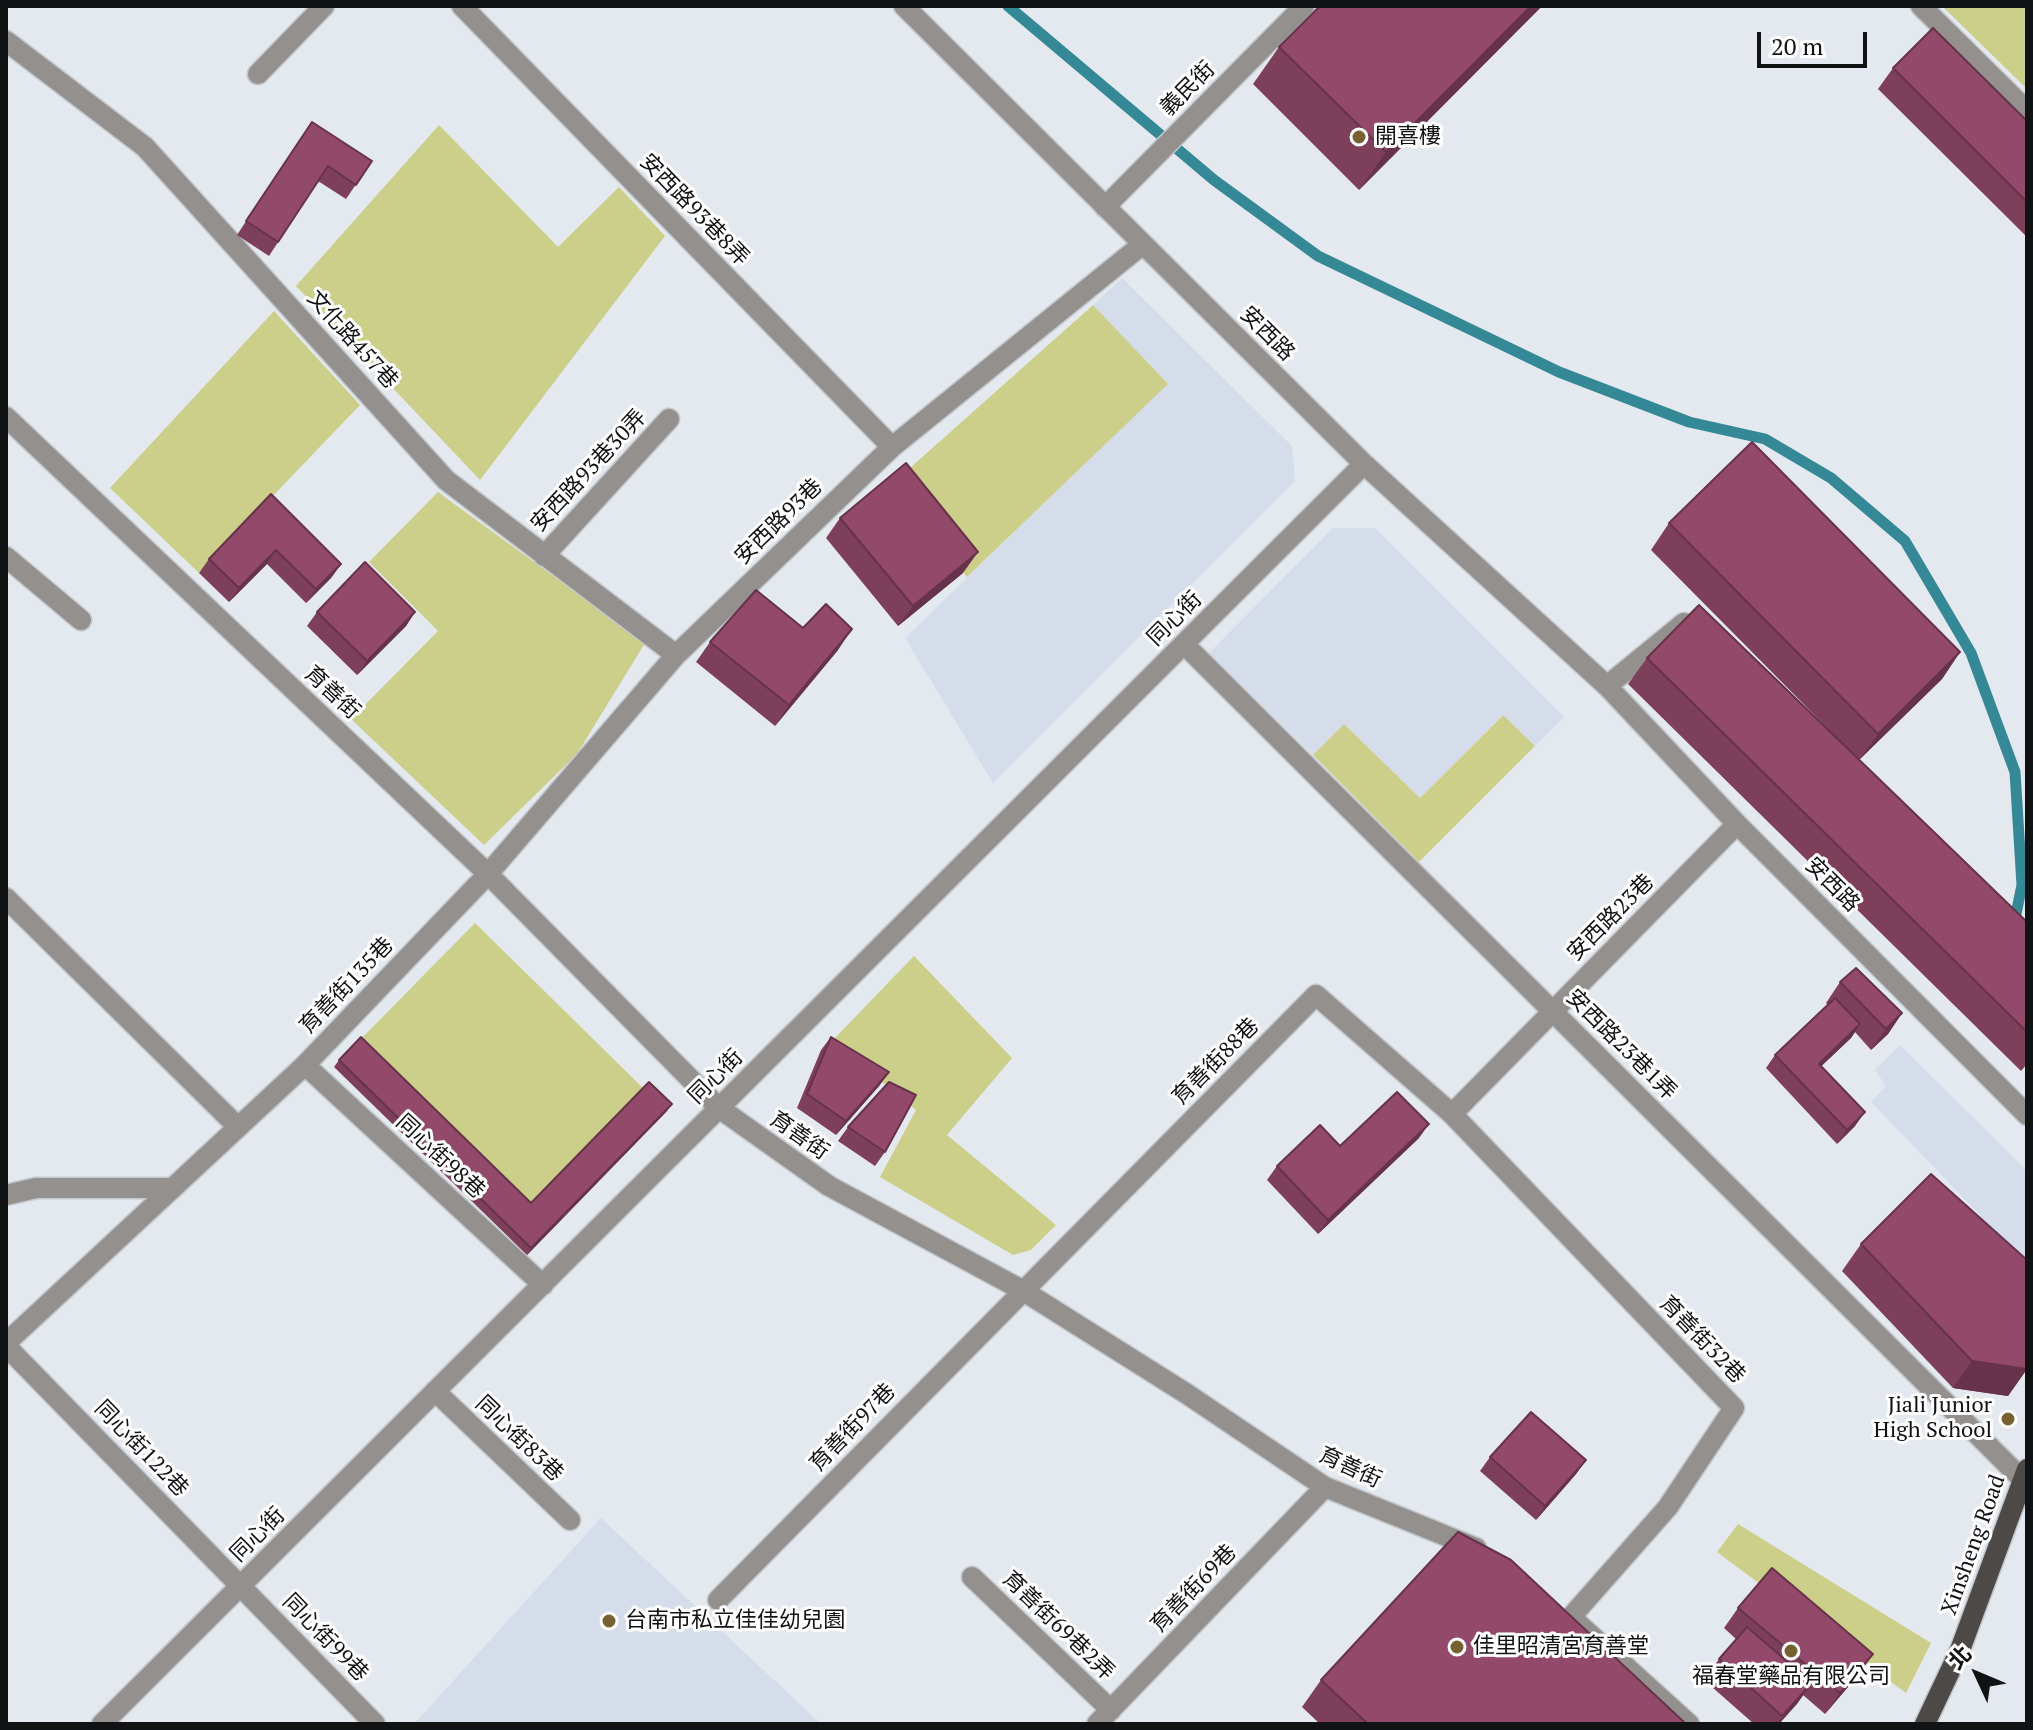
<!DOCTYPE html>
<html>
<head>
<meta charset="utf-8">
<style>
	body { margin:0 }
	#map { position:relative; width:2033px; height:1730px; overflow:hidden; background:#e4e9ef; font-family:"PT Serif","Noto Sans TC",serif }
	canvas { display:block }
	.frame { position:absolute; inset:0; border:8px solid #111214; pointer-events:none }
	.north { position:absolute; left:1937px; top:1634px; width:80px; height:80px; -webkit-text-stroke:6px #fff; paint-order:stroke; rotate:314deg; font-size:22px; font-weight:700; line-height:32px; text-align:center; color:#111214 }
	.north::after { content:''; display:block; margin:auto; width:28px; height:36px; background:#111214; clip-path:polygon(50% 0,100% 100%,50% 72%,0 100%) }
	.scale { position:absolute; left:1757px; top:32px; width:110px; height:36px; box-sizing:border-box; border:4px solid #111214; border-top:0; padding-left:10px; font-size:24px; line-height:28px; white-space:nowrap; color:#111214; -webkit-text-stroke:6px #fff; paint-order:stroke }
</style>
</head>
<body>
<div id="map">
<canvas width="2033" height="1730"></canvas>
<div class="frame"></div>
<div class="north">北</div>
<div class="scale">20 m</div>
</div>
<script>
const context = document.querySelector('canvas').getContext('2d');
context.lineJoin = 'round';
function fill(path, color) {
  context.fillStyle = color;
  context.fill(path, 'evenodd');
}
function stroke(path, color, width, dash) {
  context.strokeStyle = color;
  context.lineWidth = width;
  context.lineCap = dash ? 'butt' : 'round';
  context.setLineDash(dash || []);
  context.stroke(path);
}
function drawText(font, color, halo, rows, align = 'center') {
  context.font = font + ' "PT Serif","Noto Sans TC",serif';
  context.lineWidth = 6;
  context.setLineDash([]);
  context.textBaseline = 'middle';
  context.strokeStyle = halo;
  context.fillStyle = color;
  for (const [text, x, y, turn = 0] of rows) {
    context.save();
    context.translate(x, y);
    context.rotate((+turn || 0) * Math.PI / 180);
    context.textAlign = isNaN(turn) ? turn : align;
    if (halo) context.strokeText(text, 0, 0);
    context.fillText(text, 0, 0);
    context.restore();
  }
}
fill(new Path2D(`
	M 1122,278 L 1292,446 L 1295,481 L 993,783 L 905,638 L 1167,384 L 1093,305 Z
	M 1333,528 L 1375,528 L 1564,717 L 1535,746 L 1502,715 L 1420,798 L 1344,724 L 1313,755 L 1209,653 Z
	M 1900,1045 L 2027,1171 L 2027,1303 L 1979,1260 L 1981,1216 L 1871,1102 L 1886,1086 L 1875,1070 Z
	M 601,1518 L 821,1724 L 414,1724 Z`), '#d5ddea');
fill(new Path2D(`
	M 1942,6 L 2027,6 L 2027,89 Z
	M 439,125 L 558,247 L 619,187 L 665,236 L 480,480 L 296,286 Z
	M 1093,305 L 1168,384 L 967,577 L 892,484 Z
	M 274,311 L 360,405 L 199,573 L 110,488 Z
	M 438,492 L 645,643 L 577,754 L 484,845 L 351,719 L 438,631 L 369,562 Z
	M 1503,715 L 1535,746 L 1419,862 L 1313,755 L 1344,724 L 1420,798 Z
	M 475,923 L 644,1089 L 526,1210 L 356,1044 Z
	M 914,956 L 1012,1058 L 947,1135 L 1056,1225 L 1031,1250 L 1013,1255 L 880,1177 L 916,1110 L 832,1041 Z
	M 1738,1524 L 1931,1643 L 1906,1693 L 1717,1552 Z`), '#cbcf89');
stroke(new Path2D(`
	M 1008,6 L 1214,180 L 1318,256 L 1559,372 L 1689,422 L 1765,439 L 1831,478 L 1905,541 L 1971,653 L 2015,772 L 2022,885 L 2016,914`), '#358896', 11);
const minor = new Path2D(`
	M 462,6 L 892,447
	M 904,6 L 1364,464 L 1607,686 L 1737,824 L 2027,1115
	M 1921,6 L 2027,111
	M 6,41 L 145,147 L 446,480 L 676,655
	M 258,74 L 324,6
	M 1105,207 L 1304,6
	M 6,417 L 488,874 L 719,1108 L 829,1186 L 1022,1290 L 1187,1394 L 1325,1487 L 1476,1548
	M 544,556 L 669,419
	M 6,557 L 81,620
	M 1184,644 L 2023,1480
	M 1607,686 L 1684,623 L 1687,626
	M 6,898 L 238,1127
	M 305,1065 L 543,1285
	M 1452,1114 L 1737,824
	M 6,1195 L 36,1188 L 173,1188
	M 6,1343 L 305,1065 L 488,874 L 676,655 L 892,447 L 1143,244
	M 6,1346 L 375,1724
	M 435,1391 L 570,1520
	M 972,1577 L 1111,1710
	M 718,1600 L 1316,995 L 1452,1114 L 1734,1408 L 1668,1507 L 1571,1617
	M 1573,1619 L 1689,1724
	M 102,1724 L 1364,464
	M 1097,1724 L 1325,1487`);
const major = new Path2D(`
	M 1925,1724 L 1960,1650 L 2027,1469`);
stroke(minor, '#c2c7cc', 23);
stroke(major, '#c2c7cc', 23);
stroke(minor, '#93908e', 20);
stroke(major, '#4d4946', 20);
fill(new Path2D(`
	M 1320,6 L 1542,6 L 1359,190 L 1253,84 L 1279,47 Z
	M 1893,68 L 2027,121 L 2027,237 L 1878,89 Z
	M 302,136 L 372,161 L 346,199 L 318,181 L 269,256 L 237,235 Z
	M 271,494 L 341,564 L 331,578 L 306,603 L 267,564 L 229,602 L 199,573 L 209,559 Z
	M 840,518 L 963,573 L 898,626 L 826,538 Z
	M 1669,523 L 1960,652 L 1942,679 L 1859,760 L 2027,922 L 2027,1064 L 2021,1071 L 1628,684 L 1647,658 L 1848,749 L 1651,550 Z
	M 317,612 L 415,612 L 406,626 L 357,675 L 307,626 Z
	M 803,628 L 838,650 L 775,726 L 696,662 L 710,642 Z
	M 1840,982 L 1902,1013 L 1888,1034 L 1871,1050 L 1855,1032 L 1851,1038 L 1821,1066 L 1855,1126 L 1837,1144 L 1766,1068 L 1775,1055 L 1828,1005 L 1826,1003 Z
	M 831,1037 L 889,1072 L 879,1086 L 836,1135 L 797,1108 L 821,1050 Z
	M 339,1060 L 531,1203 L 667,1111 L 527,1255 L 334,1067 Z
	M 848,1127 L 885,1152 L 875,1166 L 838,1141 Z
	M 1419,1138 L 1318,1234 L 1267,1180 L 1277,1166 L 1340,1146 Z
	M 1861,1244 L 2027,1369 L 2008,1396 L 1953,1388 L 1842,1271 Z
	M 1490,1457 L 1586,1460 L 1576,1474 L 1536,1520 L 1480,1471 Z
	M 1738,1608 L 1859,1674 L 1825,1714 L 1803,1695 L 1779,1724 L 1754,1724 L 1704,1680 L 1719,1659 L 1736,1639 L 1724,1628 Z
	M 1321,1680 L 1686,1724 L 1320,1724 L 1302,1707 Z`), '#7e3f5a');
fill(new Path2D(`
	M 1531,6 L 1542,6 L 1359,190 L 1386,152 Z
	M 276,550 L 267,564 L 229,602 L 239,588 Z
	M 978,552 L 963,573 L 898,626 L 913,606 Z
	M 341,564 L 331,578 L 306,603 L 316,589 Z
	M 415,612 L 406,626 L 357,675 L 367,661 Z
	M 852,629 L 838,650 L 775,726 L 789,705 Z
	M 1960,652 L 1942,679 L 1859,760 L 1878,734 Z
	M 1902,1013 L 1888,1034 L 1871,1050 L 1886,1029 Z
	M 1860,1024 L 1851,1038 L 1809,1078 L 1819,1064 Z
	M 889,1072 L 879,1086 L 836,1135 L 846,1121 Z
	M 672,1104 L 667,1111 L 527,1255 L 531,1248 Z
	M 1865,1112 L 1855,1126 L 1837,1144 L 1847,1130 Z
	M 1429,1124 L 1419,1138 L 1318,1234 L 1328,1220 Z
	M 1972,1361 L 2027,1369 L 2008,1396 L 1953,1388 Z
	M 1586,1460 L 1576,1474 L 1536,1520 L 1545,1506 Z
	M 1873,1654 L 1859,1674 L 1825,1714 L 1840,1693 Z
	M 1812,1683 L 1797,1704 L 1779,1724 L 1777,1724 Z`), '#67334a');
const building = new Path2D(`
	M 1320,6 L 1531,6 L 1386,152 L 1279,47 Z
	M 1933,28 L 2027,121 L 2027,202 L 1893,68 Z
	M 312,122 L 372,161 L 356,185 L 328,166 L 278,242 L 246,221 Z
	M 1752,442 L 1960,652 L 1878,734 L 1669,523 Z
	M 906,463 L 978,552 L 913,606 L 840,518 Z
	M 271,494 L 341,564 L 316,589 L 276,550 L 239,588 L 209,559 Z
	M 365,562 L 415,612 L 367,661 L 317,612 Z
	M 756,590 L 803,628 L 826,604 L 852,629 L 789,705 L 710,642 Z
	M 1699,605 L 2027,922 L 2027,1032 L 1647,658 Z
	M 1856,968 L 1902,1013 L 1886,1029 L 1840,982 Z
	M 1835,998 L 1860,1024 L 1819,1064 L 1865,1112 L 1847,1130 L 1775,1055 Z
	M 361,1037 L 531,1203 L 649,1082 L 672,1104 L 531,1248 L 339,1060 Z
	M 831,1037 L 889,1072 L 846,1121 L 807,1094 Z
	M 889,1082 L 916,1095 L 885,1152 L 848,1127 Z
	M 1397,1092 L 1429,1124 L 1328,1220 L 1277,1166 L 1320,1125 L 1340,1146 Z
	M 1931,1174 L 2027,1260 L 2027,1369 L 1972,1361 L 1861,1244 Z
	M 1531,1412 L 1586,1460 L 1545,1506 L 1490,1457 Z
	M 1458,1532 L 1511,1560 L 1686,1724 L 1368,1724 L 1321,1680 Z
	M 1772,1568 L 1873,1654 L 1840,1693 L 1738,1608 Z
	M 1747,1627 L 1812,1683 L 1782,1716 L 1719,1659 Z`);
fill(building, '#934969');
stroke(building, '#67334a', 2);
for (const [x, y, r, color] of [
	[1359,137,8,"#776130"],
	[2008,1419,8,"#776130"],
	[609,1621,8,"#776130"],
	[1457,1647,8,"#776130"],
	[1791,1651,8,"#776130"]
]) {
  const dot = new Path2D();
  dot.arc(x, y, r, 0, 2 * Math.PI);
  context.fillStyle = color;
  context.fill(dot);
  stroke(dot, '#fff', 3);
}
drawText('22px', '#111214', '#fff', [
	["義民街",1188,89,-45],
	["安西路93巷8弄",694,210,46],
	["安西路",1267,334,45],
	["文化路457巷",352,340,48],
	["安西路93巷30弄",589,471,-47],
	["安西路93巷",779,522,-44],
	["同心街",1175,619,-45],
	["育善街",332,693,43],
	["安西路",1832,885,45],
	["安西路23巷",1611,918,-45],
	["育善街135巷",347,986,-46],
	["安西路23巷1弄",1621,1045,45],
	["育善街88巷",1216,1062,-45],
	["同心街",716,1077,-45],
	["育善街",799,1136,35],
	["同心街98巷",440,1157,43],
	["育善街32巷",1702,1340,46],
	["育善街97巷",853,1428,-46],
	["同心街83巷",519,1439,44],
	["同心街122巷",141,1449,46],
	["育善街",1350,1468,25],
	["同心街",258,1535,-45],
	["Xinsheng Road",1974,1545,-70],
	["育善街69巷",1194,1589,-46],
	["育善街69巷2弄",1058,1626,44],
	["同心街99巷",325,1638,46]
]);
drawText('22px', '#111214', '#fff', [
	["開喜樓",1375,137],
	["Jiali Junior",1992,1406,"right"],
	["High School",1992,1431,"right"],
	["台南市私立佳佳幼兒園",625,1621],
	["佳里昭清宮育善堂",1473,1647],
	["福春堂藥品有限公司",1791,1677,"center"]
], 'left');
</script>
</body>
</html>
